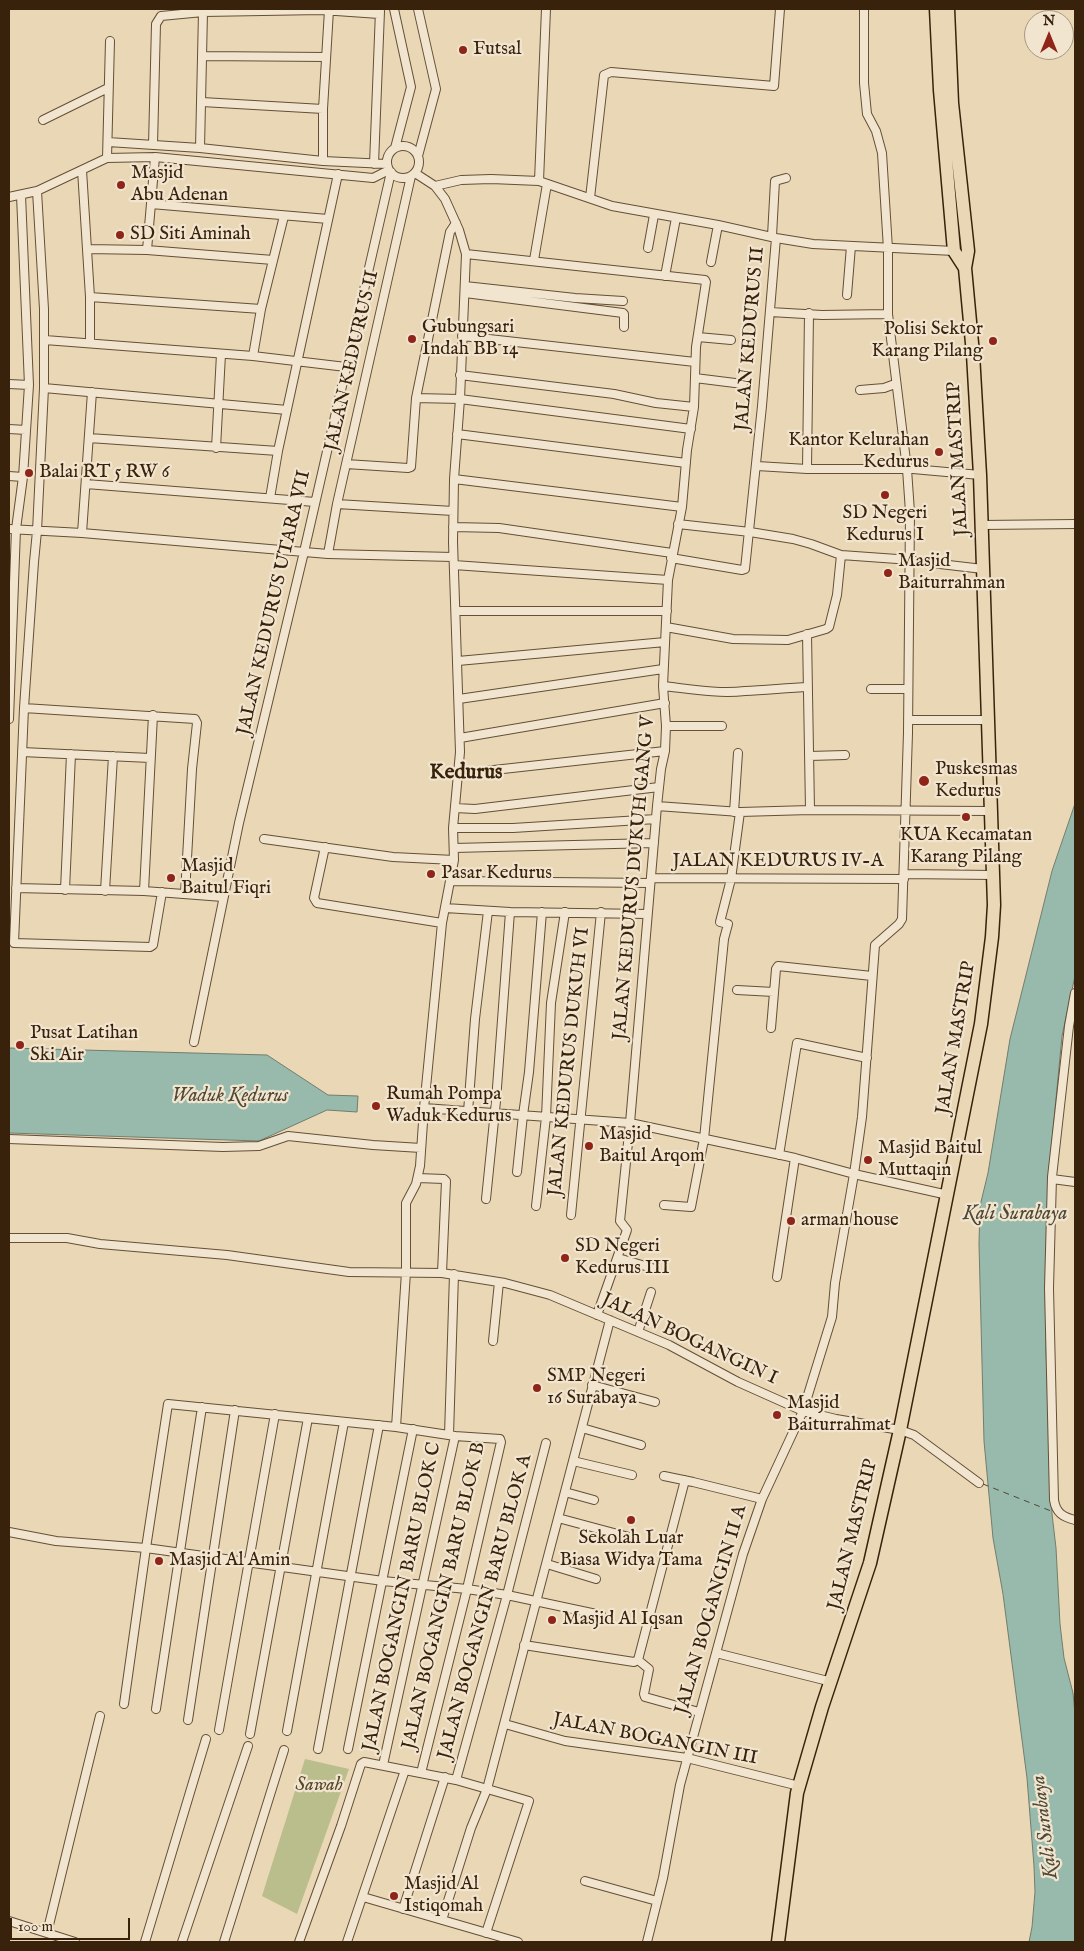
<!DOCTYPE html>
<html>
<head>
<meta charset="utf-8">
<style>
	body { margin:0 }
	#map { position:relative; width:1084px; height:1951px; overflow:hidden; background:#e9d7b6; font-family:"IM FELL English",serif }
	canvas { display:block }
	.frame { position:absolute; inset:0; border:10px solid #39220c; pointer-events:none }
	.north { position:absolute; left:1024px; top:10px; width:50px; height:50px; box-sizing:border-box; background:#f1e5d0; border:1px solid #a79782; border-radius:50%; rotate:0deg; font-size:14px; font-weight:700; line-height:20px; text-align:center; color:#39220c }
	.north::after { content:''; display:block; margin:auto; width:18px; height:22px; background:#8f2418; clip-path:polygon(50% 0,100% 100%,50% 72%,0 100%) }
	.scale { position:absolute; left:10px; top:1918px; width:120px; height:22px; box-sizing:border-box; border:2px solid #39220c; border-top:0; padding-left:6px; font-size:15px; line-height:18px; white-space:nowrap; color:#39220c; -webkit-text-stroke:4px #f1e5d0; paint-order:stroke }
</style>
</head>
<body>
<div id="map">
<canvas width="1084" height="1951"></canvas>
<div class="frame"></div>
<div class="north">N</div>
<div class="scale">100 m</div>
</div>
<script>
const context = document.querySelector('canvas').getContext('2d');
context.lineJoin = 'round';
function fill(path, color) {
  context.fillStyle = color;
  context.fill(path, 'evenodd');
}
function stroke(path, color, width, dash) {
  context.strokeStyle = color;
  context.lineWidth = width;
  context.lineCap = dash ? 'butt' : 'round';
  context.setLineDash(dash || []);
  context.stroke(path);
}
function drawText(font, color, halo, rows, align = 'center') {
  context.font = font + ' "IM FELL English",serif';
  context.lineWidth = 4.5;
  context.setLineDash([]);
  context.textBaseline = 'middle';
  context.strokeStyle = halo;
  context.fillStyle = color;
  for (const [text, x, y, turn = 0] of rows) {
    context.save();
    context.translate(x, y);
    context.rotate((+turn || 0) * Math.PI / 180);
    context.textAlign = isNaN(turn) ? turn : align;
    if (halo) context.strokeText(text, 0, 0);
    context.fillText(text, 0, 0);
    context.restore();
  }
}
fill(new Path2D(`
	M 305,1759 L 349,1769 L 297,1914 L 262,1896 Z`), '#b9be8c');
const water = new Path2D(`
	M 1075,804 L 1075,976 L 1062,1036 L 1052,1141 L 1046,1350 L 1052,1514 L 1056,1548 L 1060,1624 L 1064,1658 L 1073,1693 L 1075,1714 L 1075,1942 L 1029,1942 L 1032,1927 L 1035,1892 L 1034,1866 L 1027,1778 L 1003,1594 L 993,1538 L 984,1441 L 979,1244 L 980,1206 L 988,1173 L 1010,1039 L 1052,871 Z
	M 9,1048 L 267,1055 L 328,1095 L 358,1096 L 357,1112 L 327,1110 L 259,1141 L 9,1133 Z`);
fill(water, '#97baac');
stroke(water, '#717d6c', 1);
stroke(new Path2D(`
	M 983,1484 L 1056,1513`), '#504834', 1, [6, 5]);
const street = new Path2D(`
	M 394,9 L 411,87 L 395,148
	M 202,56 L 326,57
	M 202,102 L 323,109
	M 43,120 L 108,88
	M 108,142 L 200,148 L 323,161 L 387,164
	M 153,145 L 156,24 L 161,16 L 203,12 L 322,10 L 379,14
	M387 162a16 16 0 1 1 32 0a16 16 0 1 1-32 0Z
	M 200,148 L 203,12
	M 418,156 L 436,89 L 418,9
	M 107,158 L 110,41
	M 323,161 L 323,109 L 329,10
	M 374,164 L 380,11
	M 82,170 L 90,297 L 90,343
	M 415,173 L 435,186 L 461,180 L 491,179 L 539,181 L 612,206 L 718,225 L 776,238 L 813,244 L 954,251
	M 539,181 L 546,9
	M 37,191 L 44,309 L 44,388 L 37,531 L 34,562 L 24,708 L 14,943 L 150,947 L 153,945 L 162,892
	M 9,197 L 37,191 L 107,158 L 155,157 L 373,178 L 389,170
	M 590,198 L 604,75 L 611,72 L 774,86 L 780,9
	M 151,204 L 328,219
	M 772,236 L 775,181 L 786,178
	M 648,248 L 654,215
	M 87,249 L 147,250 L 273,260
	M 147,250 L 155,157
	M 466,254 L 705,280 L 706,282 L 696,347 L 694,407 L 687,450 L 682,507 L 668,580 L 663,686 L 666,726 L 665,751 L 661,769 L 657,806 L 630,1123 L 620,1221 L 627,1230 L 597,1315
	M 534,260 L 547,184
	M 711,262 L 718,225
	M 665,276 L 676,218
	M 465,286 L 575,298 L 623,301
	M 465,293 L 623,313 L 624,314 L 624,327
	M 847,295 L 851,246
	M 90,297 L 261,309
	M 770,312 L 822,315 L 888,314
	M 462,336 L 695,362
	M 698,337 L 731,340
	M 45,340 L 253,356 L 346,367
	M 253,356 L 261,309 L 284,216
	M 460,375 L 614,394 L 656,403 L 694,407
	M 695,378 L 743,384
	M 9,384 L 29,385
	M 44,388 L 287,410
	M 860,390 L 884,388 L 895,384
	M 416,398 L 460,399 L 691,429
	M 9,429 L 26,430
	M 457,434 L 686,463
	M 89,438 L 278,451
	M 216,448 L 221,354
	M 346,464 L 408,468 L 411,467 L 416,398 L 450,232 L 456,223
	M 757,466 L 807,469 L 913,469 L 980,475
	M 807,469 L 809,313
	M 9,476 L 23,477
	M 454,479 L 682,507
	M 86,484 L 315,502
	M 270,498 L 278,451 L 338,174
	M 337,504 L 453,511
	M 678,524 L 750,532 L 793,539 L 811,544 L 841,555 L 897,559 L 983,569
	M 982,525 L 1075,524
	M 453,527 L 499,528 L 672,553
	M 9,529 L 82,533 L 328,554 L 453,557
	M 82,533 L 92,392
	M 328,554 L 337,504 L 411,176
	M 671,558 L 742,570 L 745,569 L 762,406 L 776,238
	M 454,565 L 668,580
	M 456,611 L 667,611
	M 666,627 L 733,639 L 788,640 L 826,629 L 829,627 L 837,595 L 841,555
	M 807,634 L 810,810
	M 458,661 L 665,642
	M 663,686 C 690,689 718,694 745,691 C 766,690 787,688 808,687
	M 871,689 L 908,689
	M 459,699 L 663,669
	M 24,708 L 195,719 L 197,723 L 192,769 L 185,894
	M 9,719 L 16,529 L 23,477 L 29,385 L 21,195
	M 908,720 L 987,720
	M 666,726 L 722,726
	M 460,738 L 665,703
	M 22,752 L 150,758
	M 809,756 L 845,755
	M 458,774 L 665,751
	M 657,806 L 740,812 L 810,810 L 990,811
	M 455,808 L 475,809 L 659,787
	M 734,812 L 738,753
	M 453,828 L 513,828 L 656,819
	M 264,839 L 393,857 L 454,860
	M 325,847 L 314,898 L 317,903 L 442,923
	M 454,848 L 654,843
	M 904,874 L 993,875
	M 651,878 L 904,879
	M 450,881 L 650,883
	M 16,888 L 144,891 L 223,897
	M 65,890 L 71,754
	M 105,891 L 113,756
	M 144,891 L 153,715
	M 445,908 L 510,912 L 647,914
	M 737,990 L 774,992
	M 1075,993 L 1069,1026 L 1052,1177 L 1049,1288 L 1054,1500 C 1056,1513 1063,1517 1075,1520
	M 771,1028 L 776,969 L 778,966 L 872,976
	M 194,1042 L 239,823 L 304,552 L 391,172
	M 424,1108 L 630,1123 L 795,1158 L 854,1174 L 948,1195
	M 468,1112 L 475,1019 L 488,911
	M 9,1139 L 223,1147 L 259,1146 L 288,1136 L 373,1145 L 421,1148
	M 779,1155 L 797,1043 L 867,1058
	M 517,1172 L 523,1115 L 529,1072 L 542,912
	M 418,1178 L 444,1179 L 446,1181 L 442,1273
	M 1052,1179 L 1075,1182
	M 486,1199 L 496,1101 L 510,912
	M 664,1205 L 691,1207 L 704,1139 L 724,939 L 728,924 L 720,922 L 731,879 L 740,812
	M 536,1206 L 546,1117 L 551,1003 L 565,912
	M 571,1215 L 601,912
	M 9,1238 L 67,1238 L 100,1244 L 227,1255 L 349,1272 L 442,1273 L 505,1283 L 550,1295 L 669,1345 L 738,1382 L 803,1411 L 836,1419 L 900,1430 L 914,1435 L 979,1483
	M 618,1258 L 652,1268
	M 777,1277 L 795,1158
	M 638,1332 L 651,1292
	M 493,1341 L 499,1282
	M 592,1385 L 655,1402
	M 396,1427 L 406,1272 L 406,1203 L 416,1184 L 420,1166 L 424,1108 L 442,923 L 454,860 L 453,828 L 460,752 L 453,542 L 454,479 L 460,399 L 466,254 L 459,230 L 445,199 L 435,186
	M 582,1428 L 641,1445
	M 449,1435 L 454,1274
	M 573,1461 L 632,1475
	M 664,1476 L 693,1482 L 762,1499
	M 565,1492 L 594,1500
	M 558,1518 L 629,1537
	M 9,1532 L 56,1541 L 146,1548 L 383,1581 L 467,1589 L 507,1595 L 601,1615
	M 547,1564 L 596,1579
	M 524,1645 L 634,1662 L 638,1660
	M 716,1653 L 832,1682
	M 638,1660 L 685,1480
	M 638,1660 L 649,1669 L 644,1694 L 645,1697 L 699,1712
	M 124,1704 L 146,1548 L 168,1404 L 396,1427 L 455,1436 L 500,1439 L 501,1442 L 467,1589 L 421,1773
	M 156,1709 L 202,1407
	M 188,1720 L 235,1410
	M 505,1724 L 565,1741 L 687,1758 L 799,1786
	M 219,1730 L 275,1414
	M 287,1731 L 344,1422
	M 250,1734 L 308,1418
	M 318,1749 L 379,1425
	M 348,1749 L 413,1429
	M 383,1765 L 455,1436
	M 456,1780 L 507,1595 L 546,1443
	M 585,1881 L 657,1901
	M 363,1897 L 518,1942
	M 403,1909 L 445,1777
	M 442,1920 L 471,1828 L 487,1789 L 610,1320
	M 9,1921 L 75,1942
	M 47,1933 L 100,1716
	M 145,1942 L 206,1739
	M 182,1942 L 248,1746
	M 224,1942 L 284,1750
	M 299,1942 L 341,1826 L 361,1764 L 364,1762 L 456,1780 L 529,1801 L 486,1933
	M 347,1942 L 405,1770
	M 647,1942 L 663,1878 L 680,1785 L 743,1554 L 762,1499 L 803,1411 L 832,1317 L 835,1283 L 854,1174 L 862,1117 L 875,945 L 899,924 L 902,919 L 908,733 L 910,512 L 907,469 L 888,314 L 888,249 L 882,153 L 876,131 L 867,114 L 864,83 L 864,9`);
const primary = new Path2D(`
	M 936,9 L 940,90 L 954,251 L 965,268
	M 778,1942 L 797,1793 L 822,1707 L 870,1563 L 900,1430 L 981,1024 L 992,937 L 994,905 L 980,475 L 973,354 L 965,268 L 968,251 L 952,103 L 948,9`);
stroke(street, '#654f36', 10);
stroke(primary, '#39220c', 15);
stroke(street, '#f1e5d0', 8);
stroke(primary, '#e9d7b6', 12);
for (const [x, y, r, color] of [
	[463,50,5,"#8f2418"],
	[121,185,5,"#8f2418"],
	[120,235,5,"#8f2418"],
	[412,339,5,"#8f2418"],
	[993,341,5,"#8f2418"],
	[939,452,5,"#8f2418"],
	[29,473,5,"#8f2418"],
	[885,495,5,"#8f2418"],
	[888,573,5,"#8f2418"],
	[924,781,6,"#8f2418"],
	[966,817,5,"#8f2418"],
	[431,874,5,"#8f2418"],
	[171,878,5,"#8f2418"],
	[20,1045,5,"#8f2418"],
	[376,1106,5,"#8f2418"],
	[589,1146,5,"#8f2418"],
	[868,1160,5,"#8f2418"],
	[791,1221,5,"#8f2418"],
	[565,1258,5,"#8f2418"],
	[537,1388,5,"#8f2418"],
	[777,1415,5,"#8f2418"],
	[631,1520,5,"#8f2418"],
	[159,1561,5,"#8f2418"],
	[552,1620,5,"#8f2418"],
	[394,1896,5,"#8f2418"]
]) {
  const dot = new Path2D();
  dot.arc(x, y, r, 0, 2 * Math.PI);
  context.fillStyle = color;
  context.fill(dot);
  stroke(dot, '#f1e5d0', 2);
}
drawText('19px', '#39220c', '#f1e5d0', [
	["Futsal",473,50],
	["Masjid",131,174],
	["Abu Adenan",131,196],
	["SD Siti Aminah",130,235],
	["Gubungsari",422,328],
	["Indah BB 14",422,350],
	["Polisi Sektor",983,330,"right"],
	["Karang Pilang",983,352,"right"],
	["Kantor Kelurahan",929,441,"right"],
	["Kedurus",929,463,"right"],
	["Balai RT 5 RW 6",39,473],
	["SD Negeri",885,514,"center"],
	["Kedurus I",885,536,"center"],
	["Masjid",898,562],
	["Baiturrahman",898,584],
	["Puskesmas",935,770],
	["Kedurus",935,792],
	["KUA Kecamatan",966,836,"center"],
	["Karang Pilang",966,858,"center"],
	["Masjid",181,867],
	["Baitul Fiqri",181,889],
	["Pasar Kedurus",441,874],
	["Pusat Latihan",30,1034],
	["Ski Air",30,1056],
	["Rumah Pompa",386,1095],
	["Waduk Kedurus",386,1117],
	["Masjid",599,1135],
	["Baitul Arqom",599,1157],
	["Masjid Baitul",878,1149],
	["Muttaqin",878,1171],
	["arman house",801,1221],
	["SD Negeri",575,1247],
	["Kedurus III",575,1269],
	["SMP Negeri",547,1377],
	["16 Surabaya",547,1399],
	["Masjid",787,1404],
	["Baiturrahmat",787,1426],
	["Sekolah Luar",631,1539,"center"],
	["Biasa Widya Tama",631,1561,"center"],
	["Masjid Al Amin",169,1561],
	["Masjid Al Iqsan",562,1620],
	["Masjid Al",404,1885],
	["Istiqomah",404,1907]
], 'left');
drawText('19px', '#39220c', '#f1e5d0', [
	["JALAN KEDURUS II",751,339,-85],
	["JALAN KEDURUS II",353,361,-77],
	["JALAN MASTRIP",959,459,-93],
	["JALAN KEDURUS UTARA VII",275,603,-77],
	["JALAN KEDURUS IV-A",778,862],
	["JALAN KEDURUS DUKUH GANG V",635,878,-85],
	["JALAN MASTRIP",957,1038,-80],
	["JALAN KEDURUS DUKUH VI",570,1062,-84],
	["JALAN BOGANGIN I",689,1340,25],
	["JALAN MASTRIP",854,1535,-76],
	["JALAN BOGANGIN BARU BLOK B",445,1596,-77],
	["JALAN BOGANGIN BARU BLOK C",403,1597,-78],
	["JALAN BOGANGIN BARU BLOK A",486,1607,-75],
	["JALAN BOGANGIN II A",712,1610,-74],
	["JALAN BOGANGIN III",655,1740,11]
]);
drawText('italic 19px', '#59492c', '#f1e5d0', [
	["Sawah",319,1786]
]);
drawText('italic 20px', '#504834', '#f1e5d0', [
	["Waduk Kedurus",230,1097],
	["Kali Surabaya",1015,1215],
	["Kali Surabaya",1046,1827,-97]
]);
drawText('bold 21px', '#39220c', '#f1e5d0', [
	["Kedurus",466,774]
]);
</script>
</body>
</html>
